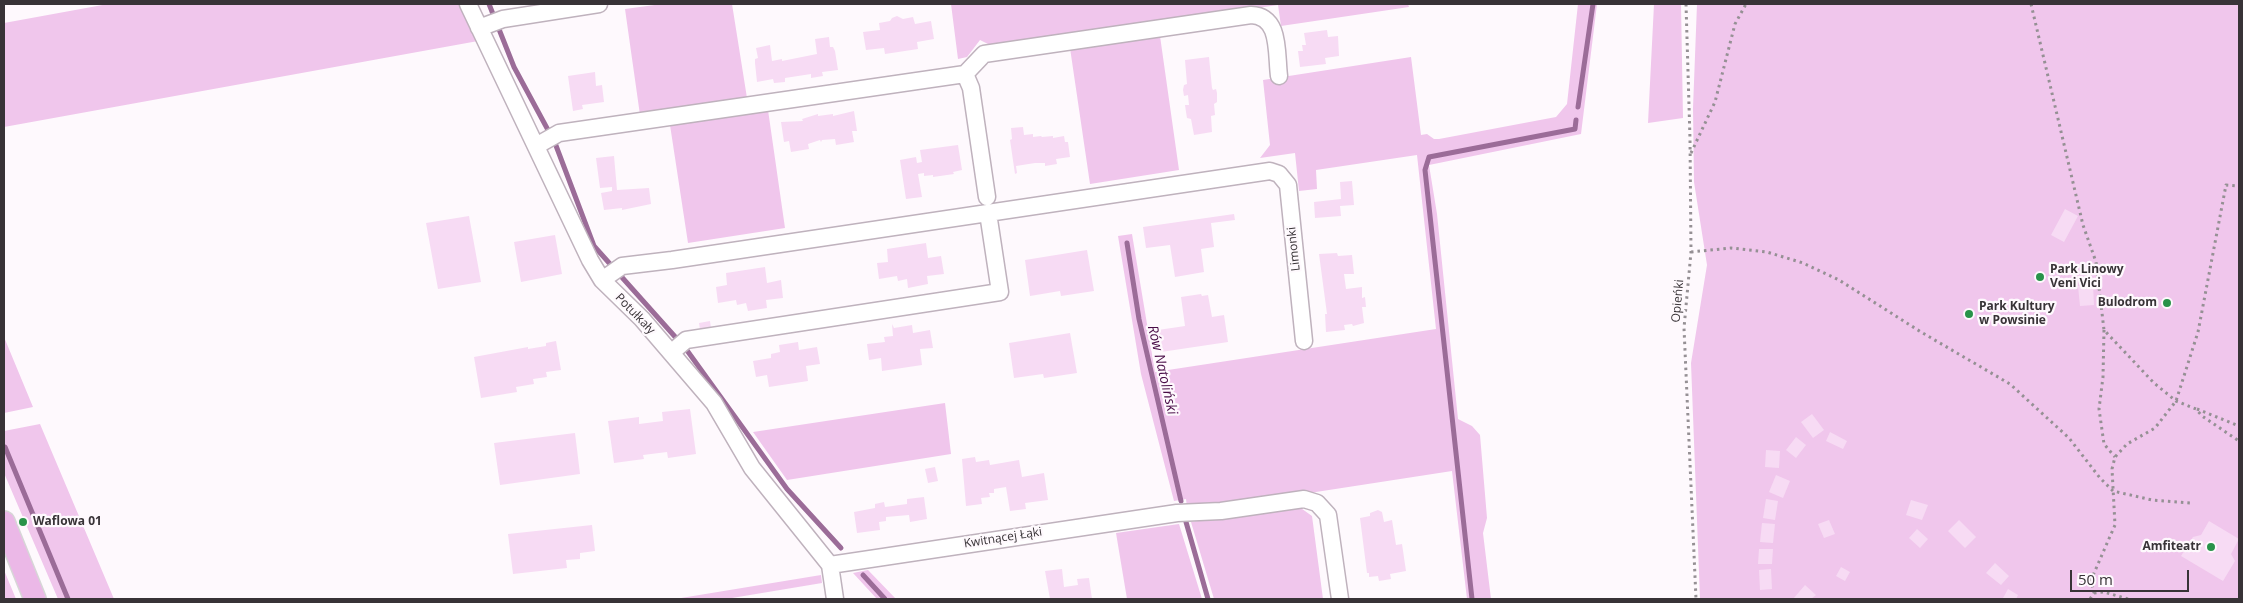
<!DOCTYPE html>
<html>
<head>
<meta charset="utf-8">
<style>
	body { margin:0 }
	#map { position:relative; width:2243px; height:603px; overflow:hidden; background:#fef9fd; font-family:"Open Sans",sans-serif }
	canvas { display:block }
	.frame { position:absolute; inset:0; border:5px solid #383337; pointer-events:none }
	.scale { position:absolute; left:2070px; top:570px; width:119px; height:22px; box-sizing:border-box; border:2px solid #383337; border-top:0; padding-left:6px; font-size:15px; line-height:18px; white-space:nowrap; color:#383337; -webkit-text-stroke:4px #fef9fd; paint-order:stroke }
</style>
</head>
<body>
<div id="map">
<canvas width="2243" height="603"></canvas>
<div class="frame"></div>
<div class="scale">50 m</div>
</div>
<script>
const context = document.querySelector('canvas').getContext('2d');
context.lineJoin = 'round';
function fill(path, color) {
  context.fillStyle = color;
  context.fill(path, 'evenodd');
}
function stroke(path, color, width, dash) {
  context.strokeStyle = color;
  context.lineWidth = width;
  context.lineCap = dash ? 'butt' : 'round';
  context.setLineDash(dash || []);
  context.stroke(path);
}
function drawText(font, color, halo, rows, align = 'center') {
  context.font = font + ' "Open Sans",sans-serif';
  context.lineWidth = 4.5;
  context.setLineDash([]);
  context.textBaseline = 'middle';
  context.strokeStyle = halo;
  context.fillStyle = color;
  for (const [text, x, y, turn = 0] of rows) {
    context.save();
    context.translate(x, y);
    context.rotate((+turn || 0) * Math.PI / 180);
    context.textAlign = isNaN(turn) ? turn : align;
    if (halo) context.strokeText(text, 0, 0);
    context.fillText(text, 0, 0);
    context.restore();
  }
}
fill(new Path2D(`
	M 108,4 L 461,4 L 478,41 L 4,127 L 4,23 Z
	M 662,4 L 732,4 L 747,98 L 640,115 L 625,9 Z
	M 951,4 L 1408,4 L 1409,7 L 1281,26 L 1278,5 L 992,46 L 980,40 L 967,57 L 958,59 Z
	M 1578,4 L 1597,4 L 1581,134 L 1429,165 L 1437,214 L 1458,419 L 1472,426 L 1480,435 L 1487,518 L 1483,533 L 1491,599 L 1467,599 L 1452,471 L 1303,494 L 1187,507 L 1186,499 L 1174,501 L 1141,374 L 1118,236 L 1132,234 L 1155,372 L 1436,329 L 1417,155 L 1316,170 L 1317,189 L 1299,191 L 1295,153 L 1260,158 L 1270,145 L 1263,80 L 1411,57 L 1421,135 L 1427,134 L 1434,139 L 1439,139 L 1556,117 L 1567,104 Z
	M 1654,4 L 1681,4 L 1683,118 L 1648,123 Z
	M 1697,4 L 2239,4 L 2239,599 L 1700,599 L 1691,363 L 1707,265 L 1694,182 L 1693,108 Z
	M 1160,36 L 1179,170 L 1090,184 L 1070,48 Z
	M 768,110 L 785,228 L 688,243 L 670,125 Z
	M 4,337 L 33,407 L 4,413 Z
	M 945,403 L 951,454 L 787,480 L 753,432 Z
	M 40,424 L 114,599 L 58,599 L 4,473 L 4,431 Z
	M 1298,506 L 1312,516 L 1323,599 L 1214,599 L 1191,522 Z
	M 1179,524 L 1202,599 L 1127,599 L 1116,533 Z
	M 4,570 L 16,599 L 4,599 Z
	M 868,570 L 896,599 L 877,599 L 853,573 Z
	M 821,575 L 822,583 L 726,599 L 675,599 Z`), '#f0c6ec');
stroke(new Path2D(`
	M 489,4 L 514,67 L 555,143 L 594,246 L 686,349 L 787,489 L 841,548
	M 1578,107 L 1593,4
	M 1127,243 L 1139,319 L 1181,501
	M 5,447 L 68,599
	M 1186,522 L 1208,599
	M 863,575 L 885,599
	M 1472,599 L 1425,170 L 1429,157 L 1575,129 L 1576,120`), '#9b6c98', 5);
fill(new Path2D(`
	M 897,16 L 903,19 L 913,17 L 915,24 L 931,21 L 934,39 L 917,42 L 918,49 L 885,54 L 884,48 L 866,50 L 863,32 L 880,30 L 879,23 L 890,21 L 892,18 Z
	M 1327,30 L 1328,37 L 1338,36 L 1339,56 L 1325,58 L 1326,64 L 1300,67 L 1298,51 L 1303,51 L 1302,45 L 1306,45 L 1304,33 Z
	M 829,37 L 830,47 L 833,47 L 835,51 L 838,70 L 822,72 L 823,76 L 811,78 L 811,74 L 785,78 L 785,82 L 774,83 L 773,79 L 757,82 L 755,63 L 755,59 L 758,58 L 756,48 L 770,45 L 772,61 L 782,59 L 782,61 L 817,54 L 815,39 Z
	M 1209,57 L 1212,88 L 1213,90 L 1216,89 L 1217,93 L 1217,102 L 1214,104 L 1215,115 L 1211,116 L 1212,132 L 1194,135 L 1191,119 L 1187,118 L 1186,112 L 1185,105 L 1189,105 L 1188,95 L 1184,96 L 1183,90 L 1184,85 L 1187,84 L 1185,60 Z
	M 595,72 L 596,86 L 602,85 L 604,102 L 582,105 L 583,109 L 573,111 L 568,76 Z
	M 854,111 L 857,131 L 852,131 L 854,142 L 836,145 L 835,139 L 822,140 L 821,142 L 820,140 L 808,144 L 809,149 L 791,152 L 789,141 L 784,142 L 781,122 L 803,121 L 802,119 L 818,114 L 818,116 L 833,114 L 833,116 Z
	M 1023,127 L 1024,135 L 1033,134 L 1033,137 L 1041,136 L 1042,137 L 1053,136 L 1053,138 L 1064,136 L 1065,142 L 1068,142 L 1070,157 L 1056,159 L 1057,164 L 1045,166 L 1045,163 L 1035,163 L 1016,166 L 1017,173 L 1015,174 L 1010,140 L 1012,139 L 1011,128 Z
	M 958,145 L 962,170 L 953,172 L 954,174 L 933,177 L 933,175 L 924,176 L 924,173 L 918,174 L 922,197 L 906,199 L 900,160 L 916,157 L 917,163 L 922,162 L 920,150 Z
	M 614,156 L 617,190 L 649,188 L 651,204 L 622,210 L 622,208 L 604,210 L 601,193 L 612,191 L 612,187 L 600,188 L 596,158 Z
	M 1352,181 L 1354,205 L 1340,206 L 1341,216 L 1315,218 L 1314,202 L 1341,199 L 1340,182 Z
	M 2065,209 L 2078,216 L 2064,242 L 2051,235 Z
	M 1234,214 L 1235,220 L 1211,223 L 1214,247 L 1201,249 L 1204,272 L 1175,277 L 1170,245 L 1146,248 L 1143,227 Z
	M 469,216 L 481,282 L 438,289 L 426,223 Z
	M 555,235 L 562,274 L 521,282 L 514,242 Z
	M 926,243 L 928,258 L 941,256 L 944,274 L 927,276 L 928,284 L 908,288 L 907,279 L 898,281 L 897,276 L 879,279 L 877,263 L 888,262 L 887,249 Z
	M 1087,250 L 1094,291 L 1061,296 L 1060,291 L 1030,296 L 1025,260 Z
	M 1337,253 L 1338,256 L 1352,255 L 1354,274 L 1344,274 L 1346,289 L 1362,287 L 1362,298 L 1365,297 L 1366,307 L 1362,307 L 1364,323 L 1353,326 L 1352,324 L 1344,325 L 1345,330 L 1326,332 L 1325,314 L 1327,314 L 1319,254 Z
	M 765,267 L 767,283 L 781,280 L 783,298 L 766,300 L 767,308 L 748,311 L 746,303 L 737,305 L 736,300 L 718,303 L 716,287 L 727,285 L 726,273 Z
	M 2093,285 L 2094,305 L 2080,306 L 2078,286 Z
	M 1201,294 L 1202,296 L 1208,295 L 1212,317 L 1224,315 L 1228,342 L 1161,352 L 1158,330 L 1185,326 L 1181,297 Z
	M 710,321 L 711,328 L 700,330 L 699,323 Z
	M 892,324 L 894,328 L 912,325 L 913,333 L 930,330 L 933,348 L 920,349 L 922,365 L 882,371 L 881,358 L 869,360 L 867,344 L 885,342 L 884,337 L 893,336 Z
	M 1070,333 L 1077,373 L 1044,378 L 1043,374 L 1014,378 L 1009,343 Z
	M 556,341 L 561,370 L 546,372 L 547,377 L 533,379 L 534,384 L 516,387 L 517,392 L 481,398 L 474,357 L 528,347 L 528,349 L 546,346 L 546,343 Z
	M 798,342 L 799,350 L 817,347 L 820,364 L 806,366 L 808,381 L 769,387 L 767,375 L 756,377 L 753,361 L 771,358 L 771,354 L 780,352 L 779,345 Z
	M 690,409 L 696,454 L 668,458 L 667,452 L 643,455 L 644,459 L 614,463 L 608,421 L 639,417 L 639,424 L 663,421 L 662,412 Z
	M 1812,414 L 1824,430 L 1813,438 L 1801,422 Z
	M 1830,432 L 1847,441 L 1843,449 L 1826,441 Z
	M 575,433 L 580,474 L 500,485 L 494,443 Z
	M 1796,437 L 1806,445 L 1796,458 L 1786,450 Z
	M 1766,450 L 1780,451 L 1779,468 L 1765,467 Z
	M 975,457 L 976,462 L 989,460 L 990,465 L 1019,460 L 1022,477 L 1044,473 L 1048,500 L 1025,503 L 1026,509 L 1010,511 L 1006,487 L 994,489 L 994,493 L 989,493 L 990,497 L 981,498 L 982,504 L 966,506 L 962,459 Z
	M 935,467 L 938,481 L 928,483 L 925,469 Z
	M 1776,475 L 1790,481 L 1783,498 L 1769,492 Z
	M 924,497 L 927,519 L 910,522 L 909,515 L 886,517 L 886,521 L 879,522 L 880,530 L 857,533 L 854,512 L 875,508 L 875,504 L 884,502 L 885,507 L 907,504 L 907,499 Z
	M 1766,499 L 1778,501 L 1775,520 L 1763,518 Z
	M 1911,500 L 1928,505 L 1922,520 L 1906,515 Z
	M 1378,510 L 1382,512 L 1384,522 L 1392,520 L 1396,545 L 1402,544 L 1406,571 L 1390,574 L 1391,579 L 1379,581 L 1378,576 L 1369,577 L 1369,573 L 1367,573 L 1360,518 L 1370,516 L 1370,513 Z
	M 1829,520 L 1835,534 L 1824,538 L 1818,524 Z
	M 1959,520 L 1976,537 L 1965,548 L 1948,531 Z
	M 2209,521 L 2239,539 L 2231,554 L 2235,561 L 2223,581 L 2181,556 L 2193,537 L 2201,535 Z
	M 1762,523 L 1775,524 L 1773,543 L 1760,542 Z
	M 592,525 L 595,551 L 580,553 L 580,559 L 566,560 L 567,568 L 513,574 L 508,534 Z
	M 1917,529 L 1928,539 L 1920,548 L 1909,538 Z
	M 1759,549 L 1773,549 L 1772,564 L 1758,564 Z
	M 1995,563 L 2009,576 L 2001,585 L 1986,573 Z
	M 1841,567 L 1850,572 L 1845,581 L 1836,576 Z
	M 1062,569 L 1064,587 L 1078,585 L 1077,579 L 1089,578 L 1092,599 L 1050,599 L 1045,571 Z
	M 1771,569 L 1772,589 L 1760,590 L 1759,570 Z
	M 1805,585 L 1816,595 L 1811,599 L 1793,599 Z
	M 2008,589 L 2018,595 L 2016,599 L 2003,598 Z`), '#f7dbf4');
const minor = new Path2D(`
	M 468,4 L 590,260 L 602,280 L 642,319 L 714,403 L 752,468 L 830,565 L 835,599
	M 479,28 L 503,19 L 599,4
	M 965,74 L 971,88 L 987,197
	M 536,146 L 559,133 L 965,74 L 984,54 L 1251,15 C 1281,16 1276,53 1279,76
	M 602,280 L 622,266 L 672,260 L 1270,171 L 1279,174 L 1288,185 L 1304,341
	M 671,353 L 686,340 L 1000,292 L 988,213
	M 830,565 L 1177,513 L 1221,511 L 1304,499 L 1317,503 L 1328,515 L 1340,599`);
const major = new Path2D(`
	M 4,522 L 35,599`);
stroke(minor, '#bfb2bd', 19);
stroke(major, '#d7d6d7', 24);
stroke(new Path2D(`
	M 1686,4 L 1690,139 L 1691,252 L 1684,328 L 1696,599
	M 2031,4 L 2083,225 L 2096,262 L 2104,330 L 2154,383 L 2176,401 L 2196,409 L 2202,416 L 2239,441
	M 1691,153 L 1715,102 L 1735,24 L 1746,4
	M 1691,252 L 1731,248 L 1767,252 L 1803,263 L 1839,280 L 1921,332 L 2010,384 L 2069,438 L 2100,478 L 2113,491 L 2152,500 L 2191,503
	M 2104,330 L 2103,377 L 2099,409 L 2104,444 L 2115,457
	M 2197,409 L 2239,426
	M 2094,593 L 2104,592 L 2128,599
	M 2090,599 L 2094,593 L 2091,580 L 2115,525 L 2112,469 L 2115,457 L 2127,444 L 2155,428 L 2176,401 L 2198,332 L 2226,185 L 2239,186`), '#959094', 3, [2.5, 4]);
stroke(minor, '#fff', 16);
stroke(major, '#ebb8e7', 21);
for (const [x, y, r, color] of [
	[2040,277,5,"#29934a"],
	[2167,303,5,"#29934a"],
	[1969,314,5,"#29934a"],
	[23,522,5,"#29934a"],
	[2211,547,5,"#29934a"]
]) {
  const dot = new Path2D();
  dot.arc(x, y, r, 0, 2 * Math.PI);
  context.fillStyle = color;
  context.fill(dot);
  stroke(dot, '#fef9fd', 2);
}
drawText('12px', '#383337', '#fef9fd', [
	["Limonki",1294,249,-96],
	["Opieńki",1678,301,-85],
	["Potułkały",635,314,46],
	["Kwitnącej Łąki",1003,538,-9]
]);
drawText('bold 12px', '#383337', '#fef9fd', [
	["Park Linowy",2050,270],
	["Veni Vici",2050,284],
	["Bulodrom",2157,303,"right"],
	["Park Kultury",1979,307],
	["w Powsinie",1979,321],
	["Waflowa 01",33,522],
	["Amfiteatr",2201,547,"right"]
], 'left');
drawText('italic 14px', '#490d47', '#fef9fd', [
	["Rów Natoliński",1162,370,77]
]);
</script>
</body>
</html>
